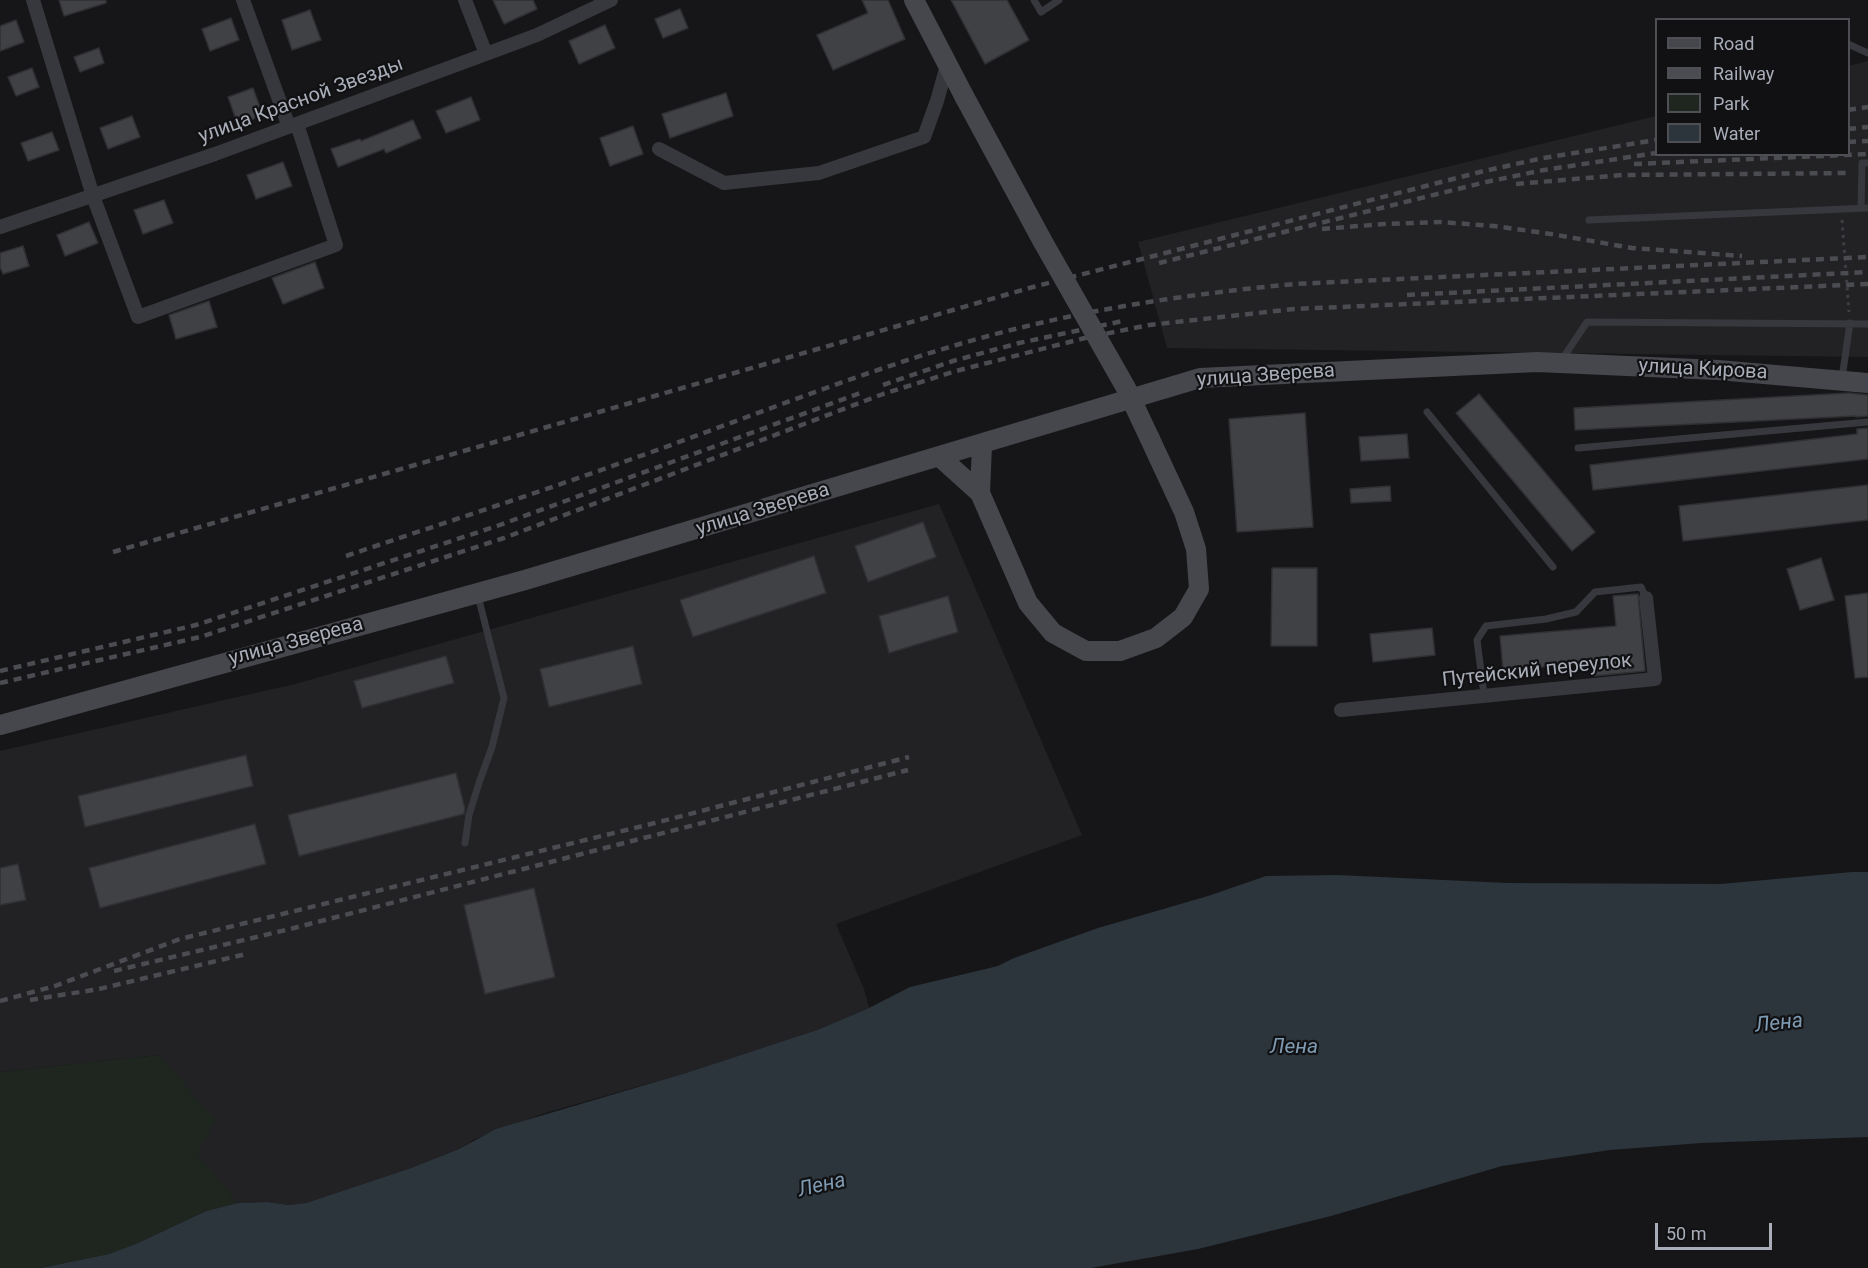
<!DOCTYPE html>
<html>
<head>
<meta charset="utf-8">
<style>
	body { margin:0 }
	#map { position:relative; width:1868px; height:1268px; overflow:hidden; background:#161618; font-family:Roboto,sans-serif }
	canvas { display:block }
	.legend { position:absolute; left:1655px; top:18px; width:195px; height:138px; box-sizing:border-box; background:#111113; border:2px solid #4d4f55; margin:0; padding:8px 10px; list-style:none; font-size:18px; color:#a8adb8 }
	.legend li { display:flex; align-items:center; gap:12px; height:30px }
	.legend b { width:30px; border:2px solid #4d4f55 }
	.scale { position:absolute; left:1655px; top:1223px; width:117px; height:27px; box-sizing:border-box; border:3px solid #a8adb8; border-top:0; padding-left:8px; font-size:18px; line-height:21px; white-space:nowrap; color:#a8adb8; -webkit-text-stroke:4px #111113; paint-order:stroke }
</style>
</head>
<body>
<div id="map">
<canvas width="1868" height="1268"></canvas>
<ul class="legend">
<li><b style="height:8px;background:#45474d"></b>Road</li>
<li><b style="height:8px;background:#4a4c52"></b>Railway</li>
<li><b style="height:16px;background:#1e261f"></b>Park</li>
<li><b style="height:16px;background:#2c353c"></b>Water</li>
</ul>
<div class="scale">50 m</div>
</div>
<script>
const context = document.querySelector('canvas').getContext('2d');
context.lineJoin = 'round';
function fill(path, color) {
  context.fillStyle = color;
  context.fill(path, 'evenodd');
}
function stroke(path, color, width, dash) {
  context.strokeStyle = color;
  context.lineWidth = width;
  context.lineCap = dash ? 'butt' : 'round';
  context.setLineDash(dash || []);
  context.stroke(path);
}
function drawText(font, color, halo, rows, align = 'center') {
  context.font = font + ' Roboto,sans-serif';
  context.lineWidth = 4.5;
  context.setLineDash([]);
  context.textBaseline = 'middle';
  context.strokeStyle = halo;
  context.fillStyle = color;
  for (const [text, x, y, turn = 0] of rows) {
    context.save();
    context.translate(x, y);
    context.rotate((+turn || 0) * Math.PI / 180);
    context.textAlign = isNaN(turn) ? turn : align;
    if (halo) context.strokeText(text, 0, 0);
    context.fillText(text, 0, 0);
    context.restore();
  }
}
fill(new Path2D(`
	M 1868,61 L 1868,357 L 1167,348 L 1138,242 L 1656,116 L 1656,154 L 1848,154 L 1849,66 Z
	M 939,504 L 1082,835 L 836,924 L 864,989 L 869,1008 L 817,1030 L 686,1073 L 545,1113 L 475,1139 L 459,1149 L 411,1168 L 306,1203 L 288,1205 L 268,1202 L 238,1203 L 196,1153 L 159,1055 L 0,1072 L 0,751 L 295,684 Z`), '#222225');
fill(new Path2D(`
	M 159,1055 L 216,1120 L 197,1153 L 238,1203 L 206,1211 L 138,1243 L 109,1254 L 41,1268 L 0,1268 L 0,1072 Z`), '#1e261f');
fill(new Path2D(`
	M 1852,872 L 1868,872 L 1868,1137 L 1701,1143 L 1610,1150 L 1502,1166 L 1331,1216 L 1198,1249 L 1091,1268 L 41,1268 L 109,1254 L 138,1243 L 206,1211 L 238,1203 L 268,1202 L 288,1205 L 306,1203 L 411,1168 L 459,1149 L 496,1129 L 686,1073 L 817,1030 L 869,1008 L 910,987 L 998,966 L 1014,958 L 1098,928 L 1208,896 L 1266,876 L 1338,875 L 1507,883 L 1721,884 Z`), '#2c353c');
const building = new Path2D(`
	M 59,0 L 106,0 L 106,3 L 64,16 Z
	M 493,0 L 533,0 L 537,9 L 504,24 Z
	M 862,0 L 888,0 L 905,39 L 833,70 L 817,35 L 868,13 Z
	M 951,0 L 1007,0 L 1029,40 L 985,64 Z
	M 680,9 L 688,28 L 663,38 L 655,19 Z
	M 310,10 L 321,40 L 292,50 L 282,20 Z
	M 231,18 L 239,40 L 210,51 L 202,29 Z
	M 16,20 L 24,42 L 0,51 L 0,26 Z
	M 605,25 L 615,48 L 579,64 L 569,41 Z
	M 99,48 L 104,63 L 80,72 L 74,57 Z
	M 32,68 L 39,87 L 16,96 L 8,77 Z
	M 253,88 L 263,115 L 238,125 L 228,97 Z
	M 726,93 L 733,116 L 670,138 L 662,114 Z
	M 471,97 L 480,120 L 446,133 L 436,111 Z
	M 132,116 L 140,137 L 108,149 L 100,128 Z
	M 413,120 L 421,138 L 386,153 L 384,149 L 338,167 L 331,149 L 360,139 L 361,141 Z
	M 633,126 L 643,154 L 610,166 L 600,138 Z
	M 52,132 L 59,150 L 28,161 L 21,143 Z
	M 283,162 L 292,186 L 256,199 L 247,175 Z
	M 164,200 L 173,223 L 143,234 L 134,210 Z
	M 89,222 L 98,243 L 65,256 L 57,235 Z
	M 23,246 L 29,266 L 3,274 L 0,267 L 0,253 Z
	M 315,262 L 324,288 L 283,304 L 272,278 Z
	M 209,301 L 217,327 L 176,339 L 169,315 Z
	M 1849,393 L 1868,395 L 1868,416 L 1856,417 L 1856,416 L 1575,430 L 1574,408 Z
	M 1479,394 L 1595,532 L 1572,551 L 1456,413 Z
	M 1305,413 L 1313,527 L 1237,532 L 1229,419 Z
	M 1868,428 L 1868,459 L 1593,490 L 1590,465 L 1857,434 L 1857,429 Z
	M 1407,434 L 1409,458 L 1361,461 L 1359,437 Z
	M 1868,485 L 1868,520 L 1683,541 L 1679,506 Z
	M 1390,486 L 1391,501 L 1351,503 L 1350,489 Z
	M 923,522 L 936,557 L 868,582 L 855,546 Z
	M 814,556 L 826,593 L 693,637 L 680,600 Z
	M 1821,558 L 1834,600 L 1800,610 L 1787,569 Z
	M 1272,568 L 1317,568 L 1317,646 L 1271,646 Z
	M 1868,593 L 1868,677 L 1855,678 L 1845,596 Z
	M 1638,594 L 1645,671 L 1594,676 L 1593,663 L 1503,670 L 1500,636 L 1616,626 L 1613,596 Z
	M 948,596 L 958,632 L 889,653 L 879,616 Z
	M 1432,628 L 1435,655 L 1373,662 L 1370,634 Z
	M 633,646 L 642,684 L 549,707 L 540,669 Z
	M 446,656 L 454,683 L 362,708 L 354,681 Z
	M 246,755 L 253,786 L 85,827 L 78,796 Z
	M 456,773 L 465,809 L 464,814 L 299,856 L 288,815 Z
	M 255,824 L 266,864 L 100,908 L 89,868 Z
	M 18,864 L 26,900 L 0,905 L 0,868 Z
	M 534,888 L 555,977 L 485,994 L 464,905 Z`);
fill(building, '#404145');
stroke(building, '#303034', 1.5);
stroke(new Path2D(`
	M 1842,220 L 1849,312`), '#3d3f44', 3, [3, 4.5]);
stroke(new Path2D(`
	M 1034,0 L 1041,12 L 1059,0
	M 1848,44 L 1868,53
	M 1861,208 L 1862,163 L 1868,163
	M 1589,220 L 1868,208
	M 1561,361 L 1587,322 L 1868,324
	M 1842,378 L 1850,323
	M 1427,412 L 1553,567
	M 1578,448 L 1868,422
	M 1484,695 L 1477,640 L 1486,626 L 1546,619 L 1576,612 L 1595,592 L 1641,587 L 1646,598
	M 465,843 L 469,815 L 480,780 L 492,747 L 504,698 L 478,596`), '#37383d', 7);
stroke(new Path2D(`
	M 33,0 L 93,196 L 138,317 L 336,245 L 297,124
	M 243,0 L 289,127
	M 465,0 L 486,54
	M 659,149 L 724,183 L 819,173 L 924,137 L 937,101 L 947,65
	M 0,227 L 215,154 L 486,54 L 537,35 L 611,0
	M 1341,710 L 1655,679 L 1646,598`), '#37383d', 14);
stroke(new Path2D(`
	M 914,0 L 964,96
	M 982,445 L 980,493 L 1028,603 L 1053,633 L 1086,651 L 1120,651 L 1156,638 L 1183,617 L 1199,589 L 1196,549 L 1184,512 L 1150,439
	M 940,457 L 980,493
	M 0,725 L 525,580 L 1200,378 L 1537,362 L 1718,370 L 1868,383`), '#45474d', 20);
stroke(new Path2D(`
	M 1848,110 L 1868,107
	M 1848,129 L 1868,127
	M 1848,142 L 1868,141
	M 1634,164 L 1868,154
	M 1516,184 L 1622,175 L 1848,173
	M 1322,229 L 1384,224 L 1440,222 L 1494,226 L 1551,234 L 1632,248 L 1742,256
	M 1159,263 L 1486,182 L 1544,170 L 1656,153
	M 1407,295 L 1868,272
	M 883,385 L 953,361 L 1019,343 L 1123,321
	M 113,552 L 1033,287 L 1484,171 L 1543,158 L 1656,140
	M 346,556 C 440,524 535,494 629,460 C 757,415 883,362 1015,329 C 1107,306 1200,293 1294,284 L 1868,257
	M 0,671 L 196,625 L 497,526 L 863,392
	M 0,683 L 200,637 L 504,538 L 883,394 L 956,371 L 1085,338 L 1149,325 L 1294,309 L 1868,284
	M 114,971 L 294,928 L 908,770
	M 30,1000 L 99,989 L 246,954
	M 0,1001 L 55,986 L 180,939 L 655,823 L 909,757`), '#4a4c52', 4.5, [8, 6]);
stroke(new Path2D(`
	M 964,96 L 1043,242 L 1126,388 L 1150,439`), '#45474d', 20);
drawText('20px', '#a8adb8', '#111113', [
	["улица Красной Звезды",301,101,-20],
	["улица Кирова",1703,370,3],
	["улица Зверева",1266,376,-4],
	["улица Зверева",763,510,-17],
	["улица Зверева",296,642,-15],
	["Путейский переулок",1537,671,-6]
]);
drawText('italic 21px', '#7f9bb3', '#111113', [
	["Лена",1779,1024,-6],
	["Лена",1294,1048],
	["Лена",822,1186,-13]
]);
</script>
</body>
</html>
